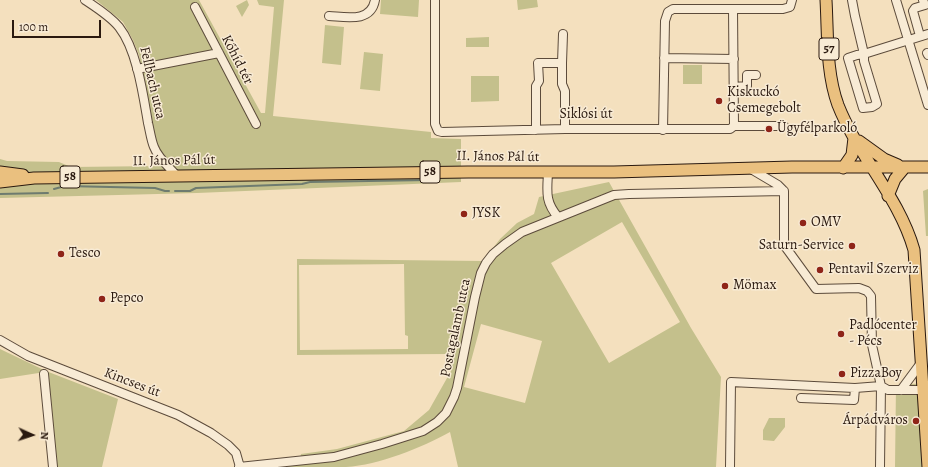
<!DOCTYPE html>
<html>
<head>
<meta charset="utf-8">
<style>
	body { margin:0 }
	#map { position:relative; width:928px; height:467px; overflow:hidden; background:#f4e0be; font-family:Alegreya,serif }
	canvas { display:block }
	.north { position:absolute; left:12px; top:415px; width:40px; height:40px; -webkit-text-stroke:3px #f8ebd5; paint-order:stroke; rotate:93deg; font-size:11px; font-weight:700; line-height:16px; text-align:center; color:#2a190f }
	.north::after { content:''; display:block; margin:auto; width:14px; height:18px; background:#2a190f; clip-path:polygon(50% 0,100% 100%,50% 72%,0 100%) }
	.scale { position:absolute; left:12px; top:20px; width:89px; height:18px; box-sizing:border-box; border:2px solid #2a190f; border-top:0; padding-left:5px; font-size:12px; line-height:14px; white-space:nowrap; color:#2a190f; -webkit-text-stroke:3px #f8ebd5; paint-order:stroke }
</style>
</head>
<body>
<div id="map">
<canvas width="928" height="467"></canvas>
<div class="north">N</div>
<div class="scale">100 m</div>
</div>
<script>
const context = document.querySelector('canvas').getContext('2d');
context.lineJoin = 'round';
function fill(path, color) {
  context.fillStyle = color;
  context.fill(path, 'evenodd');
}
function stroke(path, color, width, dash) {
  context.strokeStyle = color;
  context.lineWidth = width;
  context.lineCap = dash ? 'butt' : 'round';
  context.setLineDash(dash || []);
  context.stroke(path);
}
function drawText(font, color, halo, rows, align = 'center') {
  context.font = font + ' Alegreya,serif';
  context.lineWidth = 3;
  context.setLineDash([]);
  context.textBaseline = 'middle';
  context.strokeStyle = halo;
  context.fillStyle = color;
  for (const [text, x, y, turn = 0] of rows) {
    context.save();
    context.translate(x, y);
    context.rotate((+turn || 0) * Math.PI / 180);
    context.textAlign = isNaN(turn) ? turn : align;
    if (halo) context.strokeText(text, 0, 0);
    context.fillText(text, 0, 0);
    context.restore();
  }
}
fill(new Path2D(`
	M 96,0 L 199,0 L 261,113 L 265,113 L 274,7 L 259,5 L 257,0 L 284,0 L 273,116 L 431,132 L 431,138 L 461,139 L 461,182 L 197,193 L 0,198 L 0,159 L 7,161 L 59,162 L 71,167 L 161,166 L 139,55 L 133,40 L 123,22 Z
	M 247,0 L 249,5 L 242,17 L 236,6 Z
	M 381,0 L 419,0 L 418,17 L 380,14 Z
	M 517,0 L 537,0 L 538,7 L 518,10 Z
	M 325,25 L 344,27 L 341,65 L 322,63 Z
	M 489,37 L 489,47 L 466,47 L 466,38 Z
	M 364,52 L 383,54 L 380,91 L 360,89 Z
	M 683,65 L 702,65 L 702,84 L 683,84 Z
	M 471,76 L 499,76 L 499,101 L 471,102 Z
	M 609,182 L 691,328 L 721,377 L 716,467 L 458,467 L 450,432 C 421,448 379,465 346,467 C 323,467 300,467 278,467 L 299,465 L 301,454 L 337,449 L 404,431 L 429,410 L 451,371 L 446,354 L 297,355 L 297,259 L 483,261 L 500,239 L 517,223 L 534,214 L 539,197 ZM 622,222 L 680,322 L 609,363 L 551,263 ZM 404,264 L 405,335 L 408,336 L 408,349 L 300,350 L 299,265 ZM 481,324 L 542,341 L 525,403 L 464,387 Z
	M 928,189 L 928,236 L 926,236 L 923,191 Z
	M 0,349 L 46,371 L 118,399 L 102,467 L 55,467 L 45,372 L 0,379 Z
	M 928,383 L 928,467 L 895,467 L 896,385 Z
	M 769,418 L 785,418 L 785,427 L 774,441 L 763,440 L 763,430 Z`), '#c4c08c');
stroke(new Path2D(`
	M 54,189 L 65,186 L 155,188 L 165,191 L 169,191
	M 175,191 L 190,191 L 196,188 L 302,184 L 310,182 L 429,180
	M 0,194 L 48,193`), '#6e7b6f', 2);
const minor = new Path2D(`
	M 85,0 C 97,8 110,16 119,27 C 137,50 143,94 148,123 C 150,131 151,140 154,147 C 158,158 169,167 177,176
	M 435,0 L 435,124 L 438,131 L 442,132 L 565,129 L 730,129 L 734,126 L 733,9
	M 852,0 L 855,16 L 864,54 L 928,34
	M 896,0 L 928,105
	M 195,7 L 256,124
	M 329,16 C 346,17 371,23 375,0
	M 920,36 L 913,11 L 915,8 L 925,5 L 923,0
	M 927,53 L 928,55
	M 864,54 L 864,61 L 877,104 L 872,107 L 863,108 L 848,58 L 857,55 Z
	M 664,58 L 734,59
	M 562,63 L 563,34
	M 137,69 L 219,53
	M 734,87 L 747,86 L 747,75 L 756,75
	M 734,126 L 784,126
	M 536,130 L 536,86 L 539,81 L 538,63 L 562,63 L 562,84 L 565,91 L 565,129
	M 663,130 L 665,21 L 668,12 L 673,9 L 783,9 L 790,7 L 792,0
	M 751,169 L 778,185 L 784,191 L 784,245 L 816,289 L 859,288 L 867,291 L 871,296 L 872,345 L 881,386 L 880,467
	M 548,173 C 547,192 545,202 558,217
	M 0,340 L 28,356 L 178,415 L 211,433 L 228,445 L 236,453 L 240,467
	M 44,374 L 53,467
	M 881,386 L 888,390 L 923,390
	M 901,390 L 921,363
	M 801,398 L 854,400 L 855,388
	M 239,467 L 334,457 L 382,444 L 423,431 L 437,422 L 446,413 L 454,397 L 457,388 L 475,297 L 481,273 L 486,263 L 493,254 L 505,244 L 522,232 L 614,195 L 629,194 L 784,191
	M 730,467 L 731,382 L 855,388 L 881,386`);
const major = new Path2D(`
	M 826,0 C 828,35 826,72 838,105 C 858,156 899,197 914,250 L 928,467
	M 859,141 L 884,159 L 898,165
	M 843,168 L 852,155 L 854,138
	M 0,172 L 23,175
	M 0,182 L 34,178 L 468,172 L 614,172 L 792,167 L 928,167
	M 888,196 L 895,179 L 905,167`);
stroke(minor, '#5c4b3b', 10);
stroke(major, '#2a190f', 13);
stroke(minor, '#f8ebd5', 8);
stroke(major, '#eac07f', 11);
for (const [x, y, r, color] of [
	[719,101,4,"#8f2418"],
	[769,129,4,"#8f2418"],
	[464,214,4,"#8f2418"],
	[803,223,4,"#8f2418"],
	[852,246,4,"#8f2418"],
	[61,254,4,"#8f2418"],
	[820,270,4,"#8f2418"],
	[725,286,4,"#8f2418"],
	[102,299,4,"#8f2418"],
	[841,334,4,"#8f2418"],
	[842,374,4,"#8f2418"],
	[916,421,4,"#8f2418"]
]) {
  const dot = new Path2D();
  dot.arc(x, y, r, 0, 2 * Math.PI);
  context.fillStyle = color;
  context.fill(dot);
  stroke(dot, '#f8ebd5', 1.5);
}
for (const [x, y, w] of [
	[829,49,20],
	[430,172,20],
	[70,177,20]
]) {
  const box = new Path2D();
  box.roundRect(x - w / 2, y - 11, w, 22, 3);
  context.fillStyle = '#f8ebd5';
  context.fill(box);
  stroke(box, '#2a190f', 1);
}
drawText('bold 13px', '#2a190f', null, [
	["57",829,49],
	["58",430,172],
	["58",70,177]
]);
drawText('14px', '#2a190f', '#f8ebd5', [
	["Kőhíd tér",237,60,63],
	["Fellbach utca",152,83,77],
	["Siklósi út",586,115],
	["II. János Pál út",498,157,1],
	["II. János Pál út",174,161,-1],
	["Postagalamb utca",456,328,-78],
	["Kincses út",132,383,21]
]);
drawText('14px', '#2a190f', '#f8ebd5', [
	["Kiskuckó",727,93],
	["Csemegebolt",727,109],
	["Ügyfélparkoló",777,129],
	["JYSK",472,214],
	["OMV",811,223],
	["Saturn-Service",844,246,"right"],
	["Tesco",69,254],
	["Pentavil Szerviz",828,270],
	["Mömax",733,286],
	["Pepco",110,299],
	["Padlócenter",849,326],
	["- Pécs",849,342],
	["PizzaBoy",850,374],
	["Árpádváros",908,421,"right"]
], 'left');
</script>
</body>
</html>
